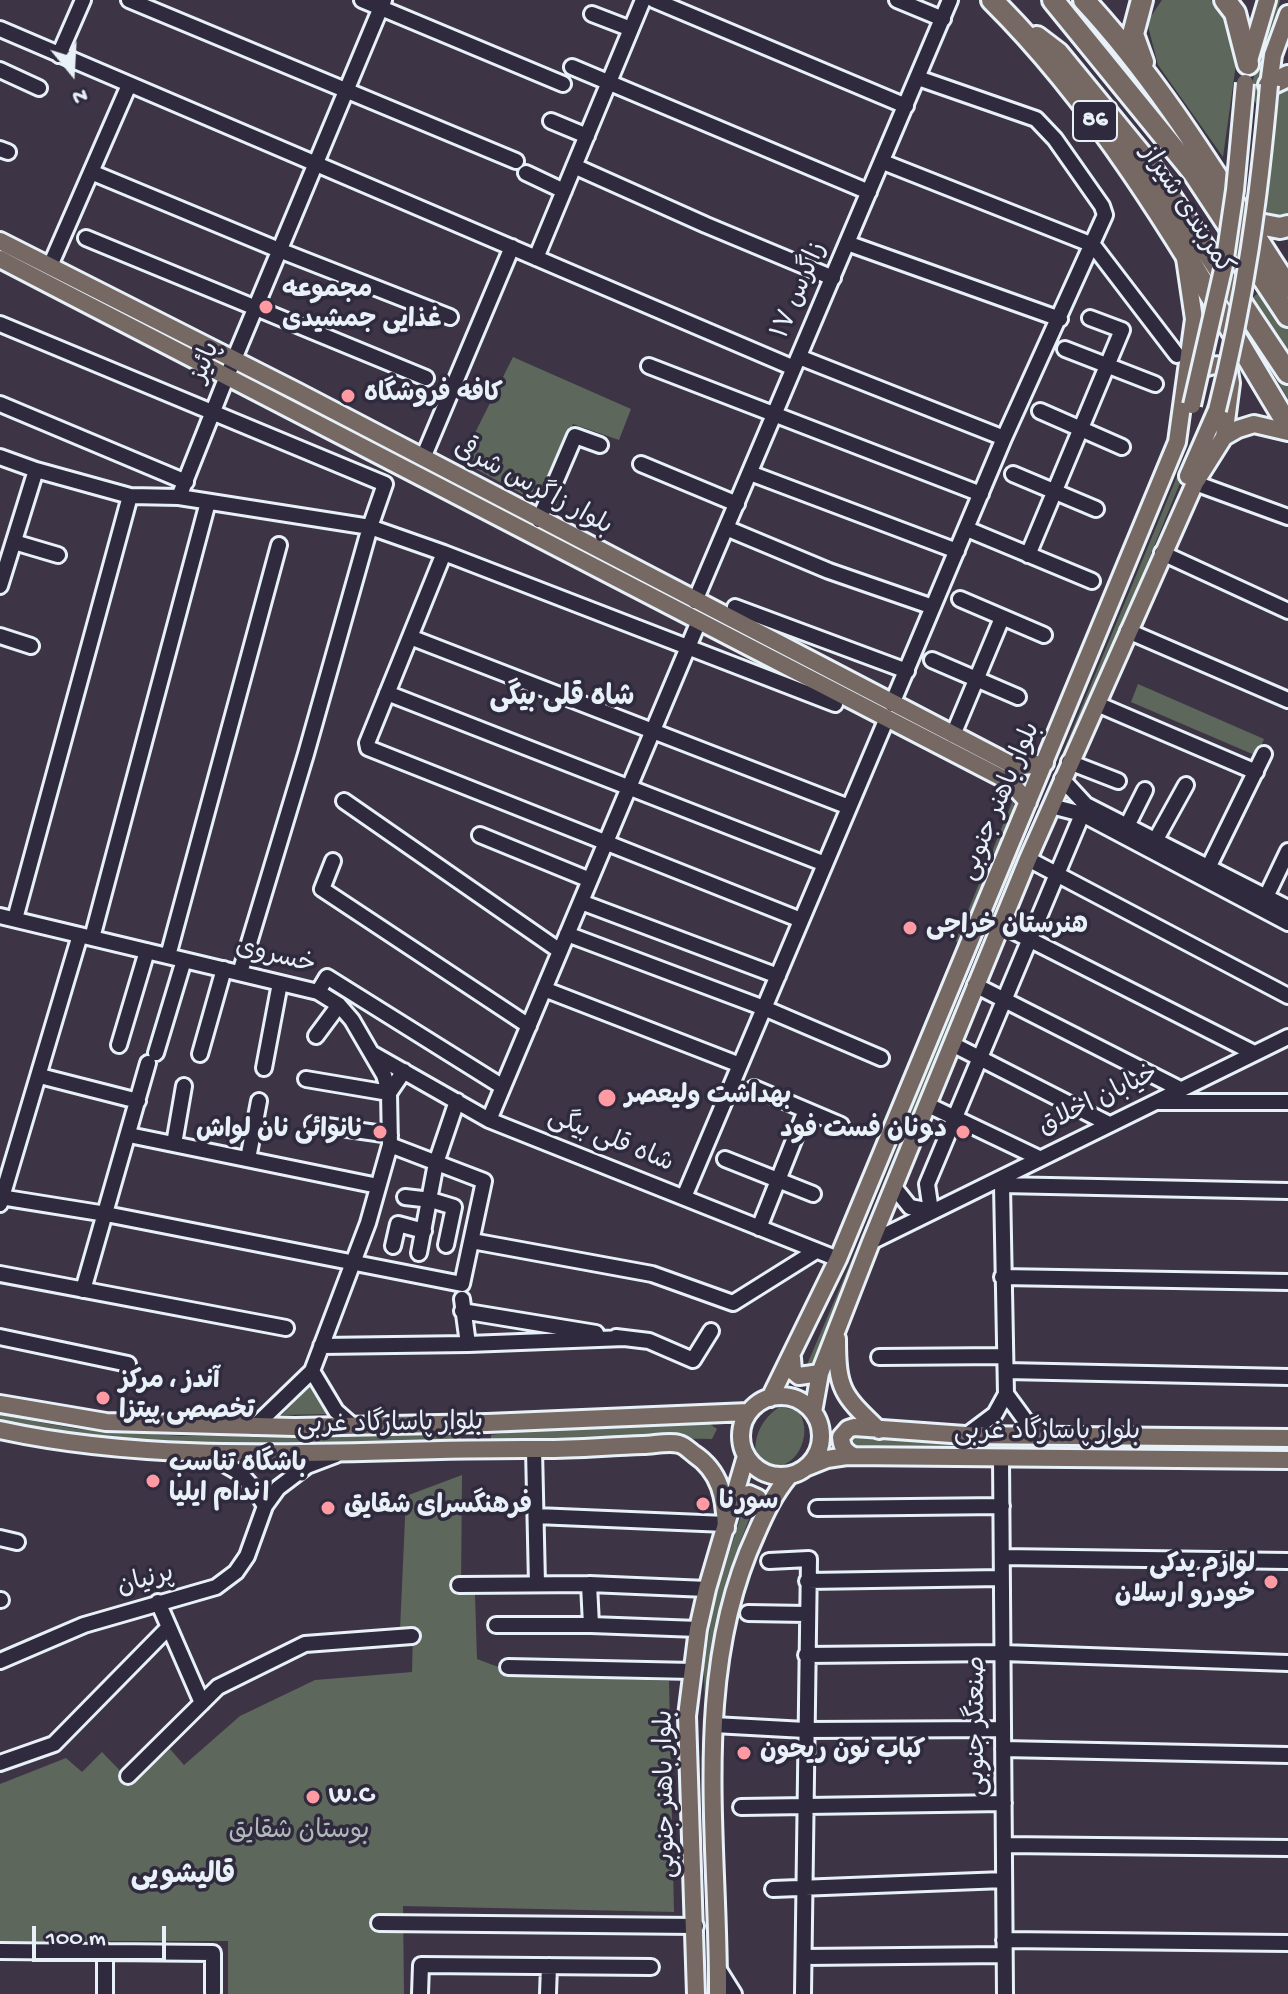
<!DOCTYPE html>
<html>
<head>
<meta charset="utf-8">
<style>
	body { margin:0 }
	#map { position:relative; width:1288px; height:1994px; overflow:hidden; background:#3d3445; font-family:"Gochi Hand",sans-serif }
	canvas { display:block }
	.north { position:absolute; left:32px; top:32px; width:80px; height:80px; -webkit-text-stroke:6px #2f2a3d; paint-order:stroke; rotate:162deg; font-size:22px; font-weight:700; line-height:32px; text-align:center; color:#e8f1f8 }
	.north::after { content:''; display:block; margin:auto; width:28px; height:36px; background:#e8f1f8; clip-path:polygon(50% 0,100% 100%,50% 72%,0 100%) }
	.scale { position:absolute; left:32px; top:1926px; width:134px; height:36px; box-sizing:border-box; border:4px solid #e8f1f8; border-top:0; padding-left:10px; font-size:24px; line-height:28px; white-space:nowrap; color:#e8f1f8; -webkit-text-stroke:6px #2f2a3d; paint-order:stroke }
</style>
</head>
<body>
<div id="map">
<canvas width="1288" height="1994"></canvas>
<div class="north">N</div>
<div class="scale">100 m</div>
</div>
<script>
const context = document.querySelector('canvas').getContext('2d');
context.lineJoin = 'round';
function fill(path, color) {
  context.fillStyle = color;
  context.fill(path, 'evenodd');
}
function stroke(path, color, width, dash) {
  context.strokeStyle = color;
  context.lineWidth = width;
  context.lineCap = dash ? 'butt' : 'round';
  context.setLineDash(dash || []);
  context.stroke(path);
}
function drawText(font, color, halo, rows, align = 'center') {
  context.font = font + ' "Gochi Hand","Playpen Sans Arabic",sans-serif';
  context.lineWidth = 7;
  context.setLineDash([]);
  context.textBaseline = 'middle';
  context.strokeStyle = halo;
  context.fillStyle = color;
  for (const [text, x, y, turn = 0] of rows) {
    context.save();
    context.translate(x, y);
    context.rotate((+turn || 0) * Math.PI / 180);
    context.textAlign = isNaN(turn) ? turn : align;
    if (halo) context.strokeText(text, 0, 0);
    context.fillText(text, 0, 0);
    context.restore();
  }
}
fill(new Path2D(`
	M 1162,0 L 1211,0 L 1229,23 L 1237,57 L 1223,157 L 1158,65 L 1147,22 Z
	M 1272,0 L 1280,0 L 1257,105 L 1250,93 Z
	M 1288,87 L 1288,214 L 1282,216 L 1267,212 L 1267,201 L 1279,94 Z
	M 1273,281 L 1288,305 L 1288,399 L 1236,311 Z
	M 513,357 L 631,409 L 619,440 L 573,424 L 535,501 L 461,461 Z
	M 1207,404 L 1212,405 L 816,1370 L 806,1367 L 870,1217 L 930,1062 L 988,933 Z
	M 1138,684 L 1264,739 L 1257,756 L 1131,702 Z
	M 1013,800 L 1014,809 L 958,945 L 956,940 Z
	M 311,1385 L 330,1414 L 282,1415 Z
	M 780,1407 L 797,1410 C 818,1434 791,1484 757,1460 C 751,1440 762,1417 780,1407 Z
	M 0,1415 L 77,1429 L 182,1436 L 459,1435 L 463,1441 L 438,1441 L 407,1446 L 332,1446 L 127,1442 L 92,1439 L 0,1425 Z
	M 682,1422 L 710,1424 L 717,1429 L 712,1439 C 638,1438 564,1443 491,1440 L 491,1435 L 547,1428 Z
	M 849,1433 L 1142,1440 L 1139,1450 L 1127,1450 L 857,1445 L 847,1439 Z
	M 1168,1443 L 1288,1443 L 1288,1451 L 1169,1448 Z
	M 462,1475 L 461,1593 L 475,1594 L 477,1659 L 520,1675 L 669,1681 L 674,1912 L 403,1906 L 404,1994 L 228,1994 L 228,1941 L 0,1941 L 0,1784 L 66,1758 L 82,1772 L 102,1752 L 132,1783 L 170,1749 L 184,1765 L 240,1716 L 315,1680 L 412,1672 L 413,1631 L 400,1630 L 406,1496 Z
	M 746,1500 L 754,1505 C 746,1529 736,1551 728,1575 C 713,1625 709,1678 705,1730 L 704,1667 L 714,1601 Z`), '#5e675b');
const minor = new Path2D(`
	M 129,0 L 516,161
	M 362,0 L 563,84
	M 654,0 L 906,106
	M 897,0 L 943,19
	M 592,14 L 631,29
	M 0,29 L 794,368
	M 59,55 L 83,0
	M 572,67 L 869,192
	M 0,70 L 39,88
	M 551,121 L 587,136
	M 0,149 L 8,152
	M 883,162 L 1093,245 L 1177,355
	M 574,166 L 706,225 L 833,278
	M 91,172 L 279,250 L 450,317
	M 526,173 L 564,191
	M 86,238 L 426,378
	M 847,243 L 1060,319
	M 536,258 L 643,0
	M 50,266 L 129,85
	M 1090,318 L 1122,330
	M 0,324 L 385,484 L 370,527 L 306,754 L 240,973
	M 1065,349 L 1155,384
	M 799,357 L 1004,438
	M 649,366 L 981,494
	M 0,404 L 186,482
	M 1040,411 L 1122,447
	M 0,457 L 36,470 L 130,496 L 179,497 L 370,527 L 444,553 L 835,704
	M 423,458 L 512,247
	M 641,464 L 737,504
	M 750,473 L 957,551
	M 1013,474 L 1096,509
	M 1195,483 L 1288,517
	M 179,497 L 227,376 L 384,0
	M 539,520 L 575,436 L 600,445
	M 726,528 L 829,571 L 933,607
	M 967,529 L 1092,581
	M 14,542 L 58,555
	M 444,553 L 367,743 L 368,748 L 801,920
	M 1162,553 L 1288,611
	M 1028,555 L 1122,330
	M 0,586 L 36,470
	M 960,599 L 1044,635
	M 695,601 L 950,0
	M 735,607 L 907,671
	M 1128,631 L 1288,700
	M 0,636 L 31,646
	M 410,637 L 849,807
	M 932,660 L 1018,697
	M 387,693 L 825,864
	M 892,704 L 1004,438 L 1105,215 L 1102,206 L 1055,139 L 1036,119 L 918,78
	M 1097,704 L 1256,772
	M 953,735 L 1002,618
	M 1069,762 L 1118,781
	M 1062,779 L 1086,805 L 1288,908
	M 344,801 L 560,951
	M 1051,806 L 1082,814 L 1288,923
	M 1127,826 L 1145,790
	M 480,835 L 590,880
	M 1155,841 L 1186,785
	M 1028,859 L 1288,996
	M 333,861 L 322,889 L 529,1026
	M 1208,868 L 1264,754
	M 1266,897 L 1288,851
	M 581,902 L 778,976
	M 0,916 L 318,992 L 339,1005 L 352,1020 L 384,1075 L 389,1093 L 390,1145 L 368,1223 L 312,1371 L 254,1427
	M 15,919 L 130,496
	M 1001,925 L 1254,1053
	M 567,934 L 764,1008 L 881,1058
	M 92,938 L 208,502
	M 168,956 L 279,545
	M 975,985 L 1180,1089
	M 544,989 L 740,1065
	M 318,992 L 327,977 L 503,1087
	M 316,1036 L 339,1005
	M 952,1044 L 1109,1124
	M 119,1045 L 147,951
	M 156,1053 L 184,960
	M 200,1054 L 224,969
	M 373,1054 L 489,1120 L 838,1259
	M 264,1068 L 280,983
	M 40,1076 L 138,1101
	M 306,1079 L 389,1093 L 404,1071
	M 754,1088 L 841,1125
	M 1156,1102 L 1288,1102
	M 928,1105 L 1039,1158
	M 489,1120 L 699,621
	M 313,1124 L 390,1135
	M 129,1135 L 378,1186
	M 174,1144 L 184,1086
	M 248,1159 L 259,1101
	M 725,1159 L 813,1194
	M 1002,1185 L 1288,1191
	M 894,1187 L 910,1207 L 931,1211
	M 0,1197 L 106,1214 L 462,1284 L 484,1181 L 390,1145
	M 405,1197 L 431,1200 L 454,1207 L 446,1245
	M 684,1197 L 887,718
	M 0,1204 L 80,935
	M 931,1211 L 927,1184 L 1086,805
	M 759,1228 L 806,1110
	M 472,1241 L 652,1274 L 733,1303 L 816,1251
	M 871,1242 L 1288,1037
	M 393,1246 L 398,1224 L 424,1231
	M 419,1253 L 436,1163 L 457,1101
	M 0,1274 L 286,1328
	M 1002,1277 L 1288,1282
	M 83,1290 L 148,1063
	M 462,1299 L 468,1344
	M 462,1311 L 596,1333
	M 0,1337 L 128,1364
	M 616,1337 L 649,1341 L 693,1360 L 711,1331
	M 321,1346 L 468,1344 L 625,1338
	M 879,1357 L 1005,1356
	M 312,1371 L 336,1411 L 353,1426
	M 1006,1371 L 1288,1377
	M 1006,1394 L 1025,1420 L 1048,1436
	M 967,1435 L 995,1414 L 1006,1394 L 1002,1185 L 999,1179
	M 534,1449 L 537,1584
	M 199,1453 C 235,1468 244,1471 265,1506
	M 1001,1457 L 1005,1994
	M 817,1508 L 1002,1506
	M 536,1516 L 726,1524
	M 0,1538 L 17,1542
	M 1002,1557 L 1288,1561
	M 769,1561 L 809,1559 L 803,1994
	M 807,1581 L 1002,1578
	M 589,1584 L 591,1625
	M 459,1585 L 589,1584 L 707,1589
	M 0,1600 L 1,1600
	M 158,1602 L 202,1703
	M 748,1613 L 807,1614
	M 496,1625 L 591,1625 L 698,1629
	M 806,1655 L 1003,1653 L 1288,1663
	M 0,1661 L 84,1625 L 216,1587 L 236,1572 L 247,1556 L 265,1506 L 278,1488 L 307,1466 L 336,1455
	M 508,1667 L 693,1671
	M 714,1725 L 805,1730 L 1003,1729
	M 1003,1749 L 1288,1755
	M 0,1763 L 54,1744 L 169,1627
	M 128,1776 L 218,1687 L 305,1644 L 412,1636
	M 741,1807 L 1004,1803
	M 1004,1845 L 1288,1848
	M 773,1889 L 1004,1880
	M 379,1923 L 696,1926
	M 1004,1940 L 1288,1943
	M 0,1951 L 213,1953 L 213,1992
	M 105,1951 L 105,1994
	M 804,1957 L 1004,1955
	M 719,1970 L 734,1994
	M 420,1994 L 421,1965 L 651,1967
	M 548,1994 L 549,1966`);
const major = new Path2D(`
	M 1248,64 L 1267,0
	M 1269,85 L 1273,55 L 1288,14
	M 0,241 L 298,392 L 1016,767 L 1045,763
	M 0,259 L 1010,782 L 1028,802
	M 1189,375 C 1202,369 1217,359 1229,371 L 1231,383 L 1224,437
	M 1188,476 L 1217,410
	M 837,1339 C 837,1391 843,1395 879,1430
	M 792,1358 L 793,1371 L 799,1376 L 820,1373
	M741 1436a40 40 0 1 1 80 0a40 40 0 1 1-80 0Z
	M 770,1398 L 838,1259 L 1177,442 L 1194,319 L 1185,258
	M 0,1404 L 106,1422 L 295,1427 L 487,1423 L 749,1412
	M 813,1412 L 820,1373 L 871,1242 L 1028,859 L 1195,483 L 1224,437 L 1238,429 L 1254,424 L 1288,432
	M 0,1430 C 174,1468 356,1448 533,1449 C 570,1450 606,1446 643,1445 C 653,1445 669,1441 679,1444 C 684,1445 690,1451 694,1454 C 721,1472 725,1498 726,1528
	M 854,1456 C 845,1452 842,1448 841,1437 L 848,1429 L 854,1427 L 965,1435 L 1288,1438
	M 807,1467 L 827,1459 L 847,1456 L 1288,1460
	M 733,1498 L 749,1494 L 758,1498 L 765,1514
	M 696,1994 L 687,1716 L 698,1629 L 707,1589 L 746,1456
	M 718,1994 C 719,1843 690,1676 756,1534 C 765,1513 774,1494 789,1476`);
const highway = new Path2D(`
	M 992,0 C 1115,122 1199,278 1288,425
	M 1053,0 L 1193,172 L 1288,316
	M 1084,0 C 1164,86 1224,189 1288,287
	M 1142,0 L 1133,34 L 1143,62
	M 1225,0 L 1235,13 L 1248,64
	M 1037,37 L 1058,53 L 1148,163 L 1288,373
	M 1269,85 L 1288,76
	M 1244,221 L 1280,228 L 1288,226`);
stroke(minor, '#e8f1f8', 20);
stroke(major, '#e8f1f8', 22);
stroke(highway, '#e8f1f8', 26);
stroke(minor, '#2f2a3d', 14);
stroke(major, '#766964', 16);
stroke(highway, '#766964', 20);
const majorBridge = new Path2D(`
	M 1192,405 L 1224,265 L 1235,190 L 1245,83
	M 1217,410 C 1245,300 1259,198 1269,85`);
stroke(majorBridge, '#e8f1f8', 22, []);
stroke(majorBridge, '#766964', 16);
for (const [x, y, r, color] of [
	[266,307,8,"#ff9aa2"],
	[348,396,8,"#ff9aa2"],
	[910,928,8,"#ff9aa2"],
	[607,1098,10,"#ff9aa2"],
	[380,1132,8,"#ff9aa2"],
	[963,1132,8,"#ff9aa2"],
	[103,1398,8,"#ff9aa2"],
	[153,1481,8,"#ff9aa2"],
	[703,1504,8,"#ff9aa2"],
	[328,1508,8,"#ff9aa2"],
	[1271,1582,8,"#ff9aa2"],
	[744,1753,8,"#ff9aa2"],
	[313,1797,8,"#ff9aa2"]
]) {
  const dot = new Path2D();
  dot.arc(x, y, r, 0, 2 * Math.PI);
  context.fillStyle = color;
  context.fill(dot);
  stroke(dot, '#2f2a3d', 3);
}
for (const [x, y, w] of [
	[1095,121,44]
]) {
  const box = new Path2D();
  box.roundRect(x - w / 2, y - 20, w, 40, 6);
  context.fillStyle = '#2f2a3d';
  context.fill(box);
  stroke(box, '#e8f1f8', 2);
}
drawText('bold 24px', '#e8f1f8', null, [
	["86",1095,121]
]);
drawText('26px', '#e8f1f8', '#2f2a3d', [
	["کمربندی شیراز",1185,211,57],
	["زاگرس ۱۷",801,291,-67],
	["پائیز",207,363,-68],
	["بلوار زاگرس شرقی",532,489,28],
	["بلوار باهنر جنوبی",1002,802,-67],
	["خسروى",275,958,14],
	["خیابان اخلاق",1099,1102,-26],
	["شاه قلی بیگی",610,1142,22],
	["بلوار پاسارگاد غربی",390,1426,-1],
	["بلوار پاسارگاد غربی",1047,1434],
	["پرنیان",146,1582,-15],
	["صنعتگر جنوبی",979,1726,-90],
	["بلوار باهنر جنوبی",668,1794,-91]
]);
drawText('bold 26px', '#e8f1f8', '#2f2a3d', [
	["مجموعه",282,292],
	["غذایی جمشیدی",282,322],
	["کافه فروشگاه",364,396],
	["هنرستان خراجی",926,928],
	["بهداشت ولیعصر",625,1098],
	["نانوائی نان لواش",364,1132,"right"],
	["دونان فست فود",947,1132,"right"],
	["آندز ، مرکز",119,1383],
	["تخصصی پیتزا",119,1413],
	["باشگاه تناسب",169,1466],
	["اندام ایلیا",169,1496],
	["سورنا",719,1504],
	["فرهنگسرای شقایق",344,1508],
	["لوازم یدکی",1255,1567,"right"],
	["خودرو ارسلان",1255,1597,"right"],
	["کباب نون ریحون",760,1753],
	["W.C",329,1797]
], 'left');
drawText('26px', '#b1bab9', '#2f2a3d', [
	["بوستان شقایق",299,1833]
]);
drawText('bold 28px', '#e8f1f8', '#2f2a3d', [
	["شاه قلی بیگی",562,700],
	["قالیشویی",183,1878]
]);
</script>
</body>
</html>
